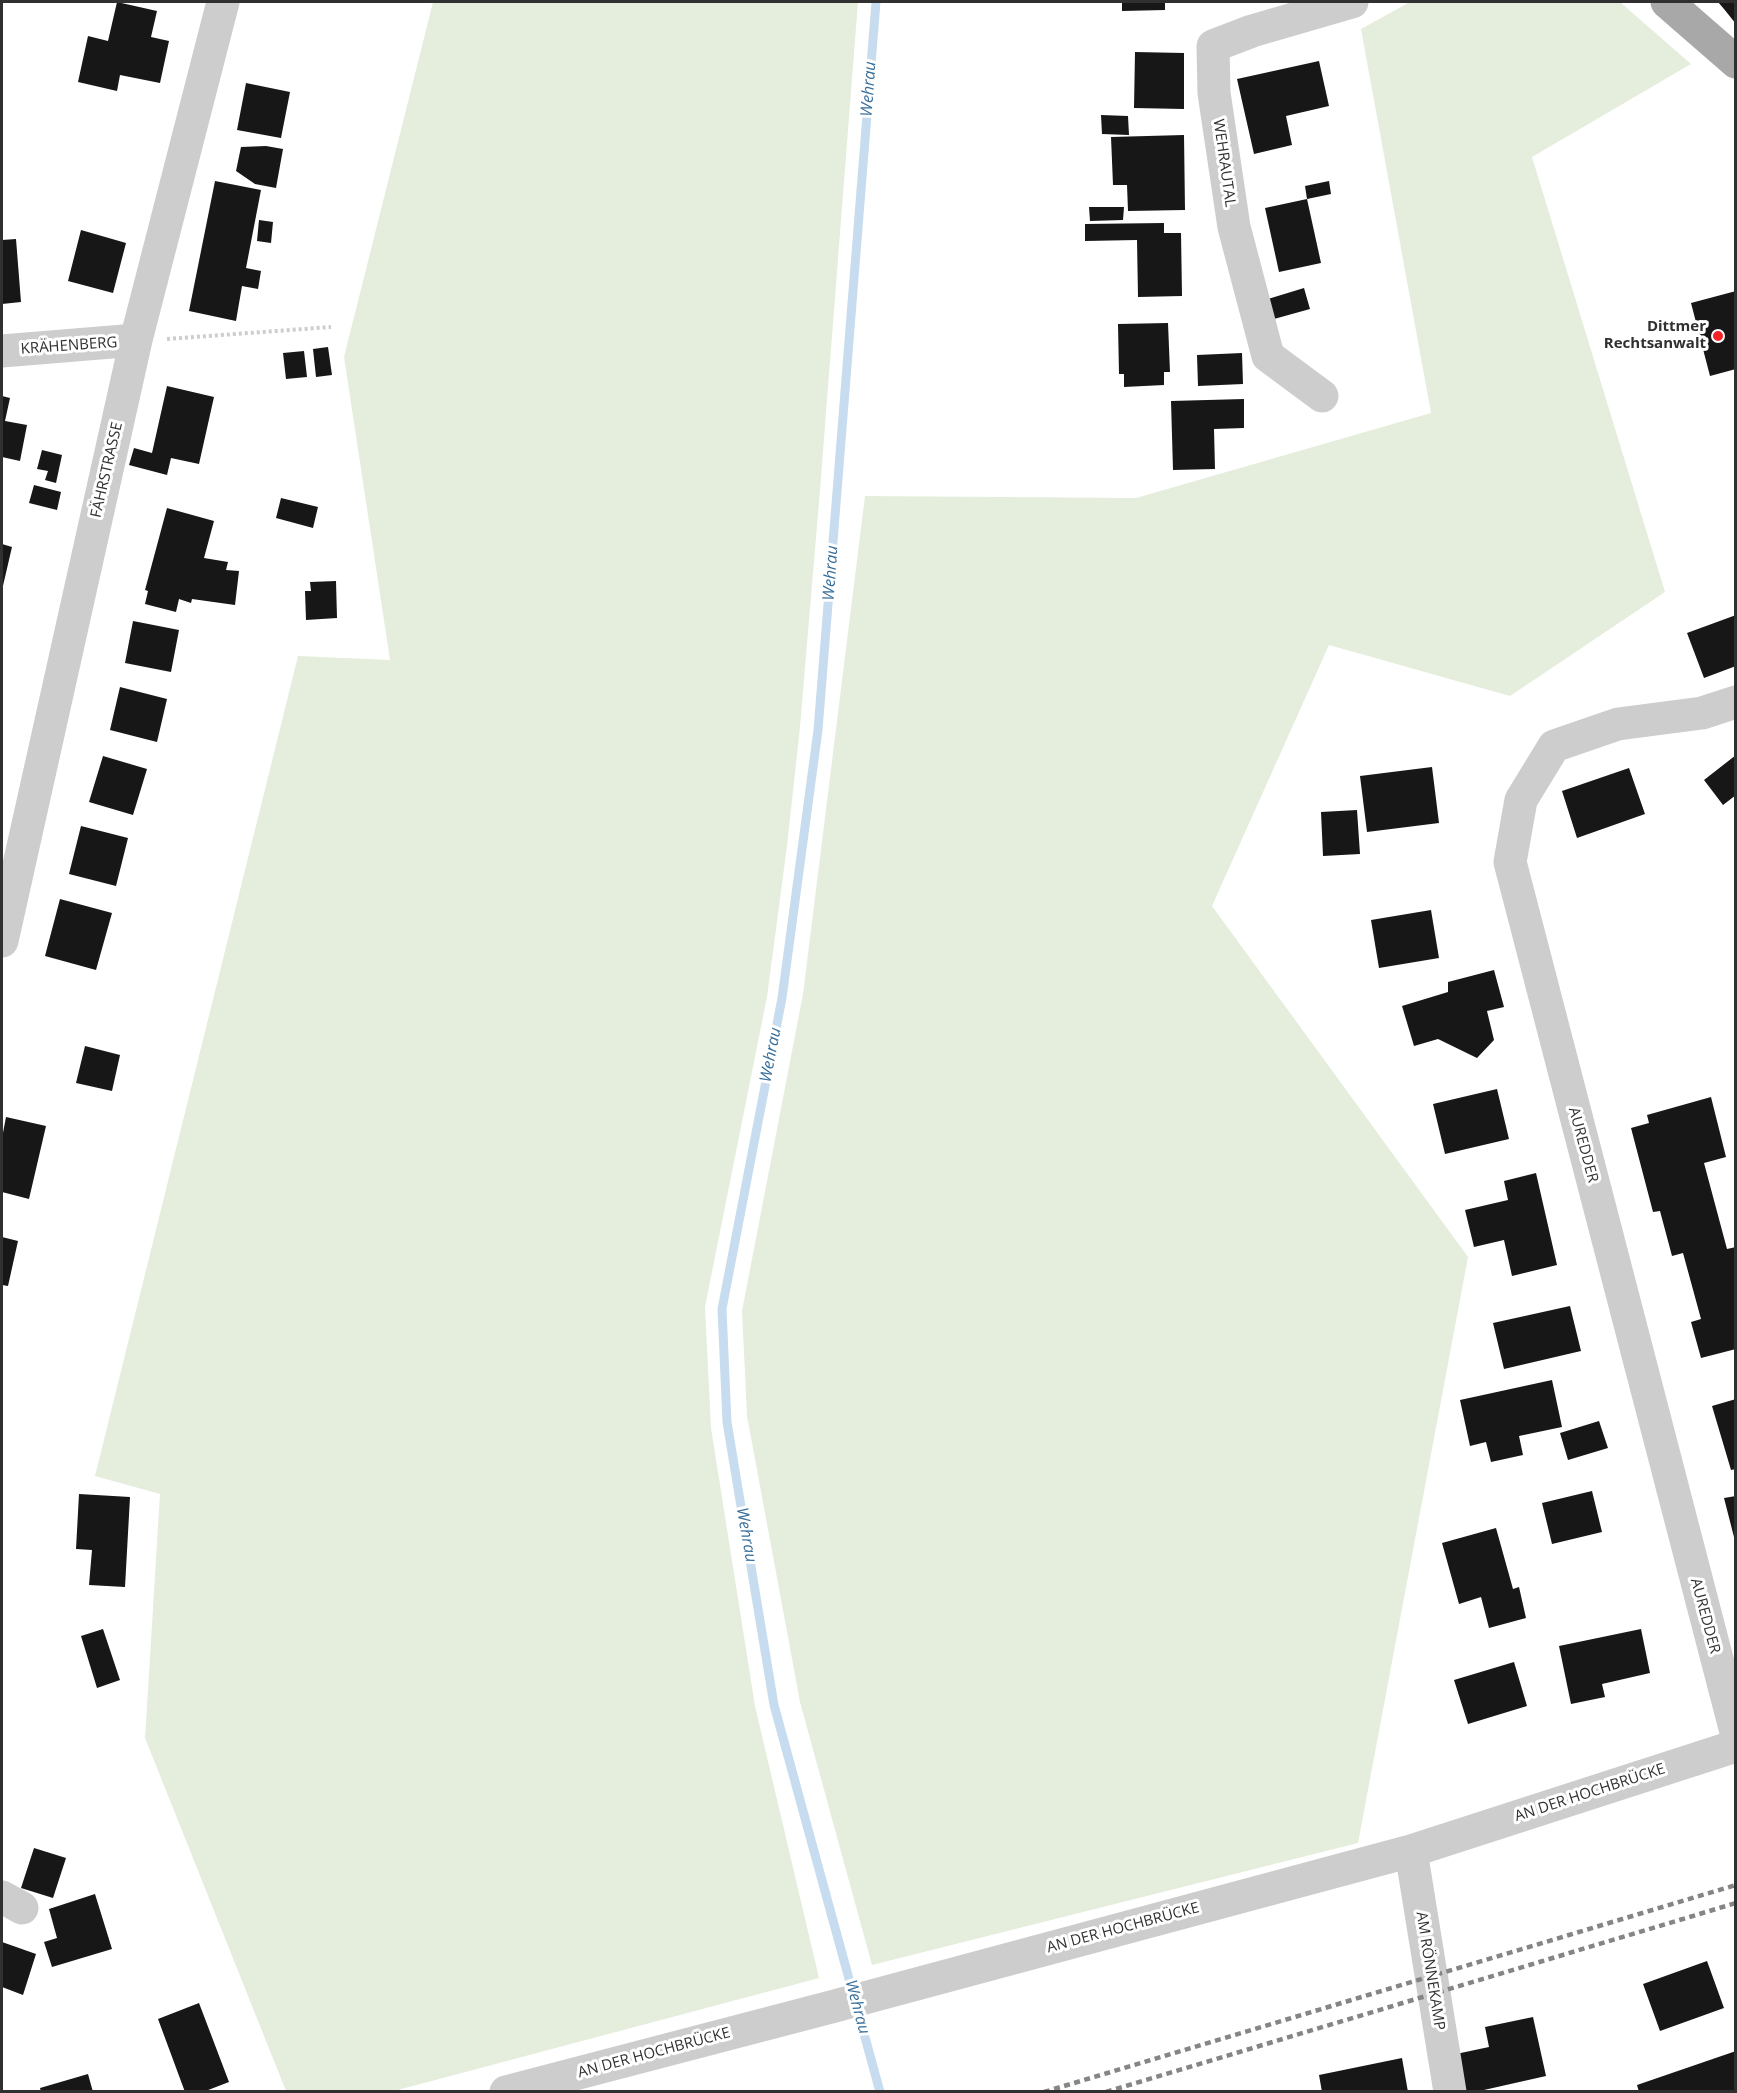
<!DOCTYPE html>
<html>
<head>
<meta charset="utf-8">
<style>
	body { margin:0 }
	#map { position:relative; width:1737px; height:2093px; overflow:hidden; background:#fff; font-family:"Open Sans",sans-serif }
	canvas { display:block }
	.frame { position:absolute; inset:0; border:3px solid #303030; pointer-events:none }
</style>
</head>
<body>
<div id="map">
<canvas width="1737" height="2093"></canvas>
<div class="frame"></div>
</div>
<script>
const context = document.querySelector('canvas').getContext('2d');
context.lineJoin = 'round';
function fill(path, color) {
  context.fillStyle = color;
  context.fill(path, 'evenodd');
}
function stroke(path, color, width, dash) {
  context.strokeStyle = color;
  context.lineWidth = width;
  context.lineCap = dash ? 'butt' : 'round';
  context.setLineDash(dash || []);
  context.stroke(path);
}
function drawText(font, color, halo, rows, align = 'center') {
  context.font = font + ' "Open Sans",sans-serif';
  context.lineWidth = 6;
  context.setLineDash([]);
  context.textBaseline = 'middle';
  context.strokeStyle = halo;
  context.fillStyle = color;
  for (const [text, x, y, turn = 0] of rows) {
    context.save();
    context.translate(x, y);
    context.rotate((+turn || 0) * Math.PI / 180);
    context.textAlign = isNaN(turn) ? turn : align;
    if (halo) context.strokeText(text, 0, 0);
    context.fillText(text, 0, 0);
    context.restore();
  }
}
fill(new Path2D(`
	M 433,2 L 858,2 L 820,490 L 800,727 L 787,846 L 767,997 L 705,1307 L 711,1428 L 755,1706 L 819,1978 L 394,2091 L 286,2091 L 145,1738 L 160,1494 L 95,1476 L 298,656 L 390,660 L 344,357 Z
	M 1410,2 L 1620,2 L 1691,64 L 1532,157 L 1665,592 L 1510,696 L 1329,645 L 1212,906 L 1468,1257 L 1358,1843 L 872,1965 L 800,1702 L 747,1416 L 742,1311 L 803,994 L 865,496 L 1136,498 L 1431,413 L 1361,29 Z`), '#e5eedc');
stroke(new Path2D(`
	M 876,2 L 818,730 L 782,998 L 722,1309 L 727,1422 L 774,1705 L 880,2092`), '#c7ddef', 9);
fill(new Path2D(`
	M 117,2 L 157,11 L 151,37 L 169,41 L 160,83 L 120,75 L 117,91 L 78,82 L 88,36 L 108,41 Z
	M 1122,2 L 1165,2 L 1165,10 L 1122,11 Z
	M 1718,2 L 1736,2 L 1736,24 L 1724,9 Z
	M 1135,52 L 1184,53 L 1184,109 L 1134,108 Z
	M 1319,61 L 1329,106 L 1286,116 L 1292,145 L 1254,154 L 1237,79 Z
	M 246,83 L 290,92 L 281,138 L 237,130 Z
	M 1101,115 L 1128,116 L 1129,135 L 1102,134 Z
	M 1184,135 L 1185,210 L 1128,211 L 1127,185 L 1113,185 L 1111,137 Z
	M 266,146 L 283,149 L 276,188 L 255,184 L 236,171 L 241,147 Z
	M 215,181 L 261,190 L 246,268 L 261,271 L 258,289 L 242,286 L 236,321 L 189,311 Z
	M 1329,181 L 1331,194 L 1307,199 L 1305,186 Z
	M 1307,199 L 1321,263 L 1279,272 L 1265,208 Z
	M 1089,207 L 1124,207 L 1123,220 L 1090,221 Z
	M 259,220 L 273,222 L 271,243 L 257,241 Z
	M 1164,223 L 1164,233 L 1181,233 L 1182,296 L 1138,297 L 1137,240 L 1085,241 L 1085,224 Z
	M 81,230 L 126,243 L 113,293 L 68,281 Z
	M 16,239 L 21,302 L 2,304 L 2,240 Z
	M 1304,288 L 1310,309 L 1274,319 L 1268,299 Z
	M 1736,291 L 1736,369 L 1710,376 L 1691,303 Z
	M 1168,323 L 1170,372 L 1164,372 L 1164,385 L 1124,387 L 1124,374 L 1119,374 L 1118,324 Z
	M 328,347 L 332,375 L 316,377 L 313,349 Z
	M 304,351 L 307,377 L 286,379 L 283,353 Z
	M 1242,353 L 1243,384 L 1198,386 L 1197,355 Z
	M 167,386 L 214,397 L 199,464 L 171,458 L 167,475 L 129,465 L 134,448 L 152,453 Z
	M 2,396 L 10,398 L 5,421 L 27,425 L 20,461 L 2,457 Z
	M 1244,399 L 1244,428 L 1214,429 L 1215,469 L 1173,470 L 1171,401 Z
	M 42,450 L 62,455 L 56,483 L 45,480 L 48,471 L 37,469 Z
	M 34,485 L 61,492 L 57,510 L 29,503 Z
	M 281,498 L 318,507 L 313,528 L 276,518 Z
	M 167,508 L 214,521 L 204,558 L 228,562 L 226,570 L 239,571 L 235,605 L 192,599 L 191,603 L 179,599 L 176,612 L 145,604 L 148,591 L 145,590 Z
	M 2,544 L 12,547 L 2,590 Z
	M 336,581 L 337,618 L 306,620 L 305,591 L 311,591 L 310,582 Z
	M 1736,615 L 1736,666 L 1704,678 L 1687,633 Z
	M 133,621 L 179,630 L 171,672 L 125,663 Z
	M 120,687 L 167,699 L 157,742 L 110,730 Z
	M 1736,755 L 1736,795 L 1723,805 L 1704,780 Z
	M 103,756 L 147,769 L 133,815 L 89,802 Z
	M 1432,767 L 1439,823 L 1367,832 L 1360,776 Z
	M 1629,768 L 1645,814 L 1577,838 L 1562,791 Z
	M 1357,810 L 1360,854 L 1323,856 L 1321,812 Z
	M 81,826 L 128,838 L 116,886 L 69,874 Z
	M 60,899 L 112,913 L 96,970 L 45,956 Z
	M 1431,910 L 1439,958 L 1379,968 L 1371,920 Z
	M 1494,970 L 1504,1007 L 1487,1011 L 1494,1040 L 1477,1058 L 1438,1039 L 1414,1046 L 1402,1006 L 1448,992 L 1448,982 Z
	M 85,1046 L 120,1055 L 112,1091 L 76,1083 Z
	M 1497,1089 L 1509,1139 L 1445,1154 L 1433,1104 Z
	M 1711,1097 L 1726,1157 L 1704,1163 L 1727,1249 L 1736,1247 L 1736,1349 L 1701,1358 L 1691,1322 L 1701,1319 L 1683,1253 L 1672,1256 L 1660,1211 L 1653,1212 L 1631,1128 L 1649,1123 L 1647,1115 Z
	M 6,1117 L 46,1126 L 29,1199 L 2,1192 L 2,1138 Z
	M 1536,1173 L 1557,1265 L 1512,1276 L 1504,1240 L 1474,1247 L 1465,1210 L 1508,1200 L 1504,1181 Z
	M 2,1237 L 18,1241 L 8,1286 L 2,1285 Z
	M 1570,1306 L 1581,1351 L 1504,1369 L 1493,1323 Z
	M 1552,1380 L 1562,1427 L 1519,1436 L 1523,1455 L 1491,1462 L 1486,1442 L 1470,1446 L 1460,1400 Z
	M 1736,1399 L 1736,1469 L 1731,1470 L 1712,1406 Z
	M 1599,1421 L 1608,1448 L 1568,1460 L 1560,1433 Z
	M 1592,1491 L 1602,1532 L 1552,1544 L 1542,1503 Z
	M 79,1494 L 130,1497 L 125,1587 L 89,1585 L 92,1550 L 76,1549 Z
	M 1736,1496 L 1736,1541 L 1735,1541 L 1724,1498 Z
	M 1496,1528 L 1513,1589 L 1519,1587 L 1526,1618 L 1489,1628 L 1481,1597 L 1459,1604 L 1442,1543 Z
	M 103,1629 L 120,1680 L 97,1688 L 81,1636 Z
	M 1641,1629 L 1650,1673 L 1602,1684 L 1605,1697 L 1571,1704 L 1559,1646 Z
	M 1514,1662 L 1527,1706 L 1468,1724 L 1454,1680 Z
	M 34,1848 L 66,1858 L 53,1898 L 21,1888 Z
	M 95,1894 L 112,1949 L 52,1967 L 44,1942 L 57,1938 L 49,1909 Z
	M 2,1942 L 36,1954 L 23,1995 L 2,1987 Z
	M 1707,1961 L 1724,2008 L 1660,2031 L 1643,1984 Z
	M 199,2003 L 229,2082 L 203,2092 L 185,2092 L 158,2019 Z
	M 1533,2017 L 1546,2076 L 1475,2092 L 1464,2092 L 1456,2054 L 1489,2047 L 1485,2027 Z
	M 1736,2051 L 1736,2092 L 1639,2092 L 1637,2085 Z
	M 1402,2058 L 1408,2092 L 1322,2092 L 1319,2075 Z
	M 88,2074 L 93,2092 L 41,2092 L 40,2088 Z`), '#171717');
stroke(new Path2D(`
	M 167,339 L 331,327`), '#cdcdcd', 4, [3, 3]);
stroke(new Path2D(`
	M 2,351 L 136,340
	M 1322,396 L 1268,356 L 1234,227 L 1214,93 L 1213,46 L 1252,31 L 1352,2
	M 1736,702 L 1702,713 L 1618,724 L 1554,746 L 1521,800 L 1510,862 L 1736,1732
	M 2,941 L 136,340 L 223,2
	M 1411,1851 L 1450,2092
	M 2,1897 L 22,1908
	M 506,2092 L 831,2007 L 1411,1851 L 1736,1746`), '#cdcdcd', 33);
stroke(new Path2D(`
	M 1667,2 L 1736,62`), '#a8a8a8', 33);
stroke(new Path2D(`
	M 1044,2092 L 1736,1885
	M 1106,2092 L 1736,1903`), '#858585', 4.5, [6, 4.5]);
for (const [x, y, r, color] of [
	[1718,336,6,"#f52326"]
]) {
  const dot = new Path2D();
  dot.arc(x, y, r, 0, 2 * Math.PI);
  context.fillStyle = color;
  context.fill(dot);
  stroke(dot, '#fff', 2);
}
drawText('15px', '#303030', '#fff', [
	["WEHRAUTAL",1224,163,82],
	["KRÄHENBERG",69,346,-4],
	["FÄHRSTRASSE",107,470,-77],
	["AUREDDER",1583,1145,75],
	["AUREDDER",1705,1616,75],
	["AN DER HOCHBRÜCKE",1590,1793,-18],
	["AN DER HOCHBRÜCKE",1123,1928,-15],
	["AM RÖNNEKAMP",1430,1971,81],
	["AN DER HOCHBRÜCKE",654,2053,-15]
]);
drawText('bold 15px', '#303030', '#fff', [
	["Dittmer",1706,327],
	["Rechtsanwalt",1706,344]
], 'right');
drawText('italic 16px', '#356d9a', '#fff', [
	["Wehrau",869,89,-86],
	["Wehrau",831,573,-86],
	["Wehrau",771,1055,-79],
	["Wehrau",746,1535,80],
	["Wehrau",857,2007,75]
]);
</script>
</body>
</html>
